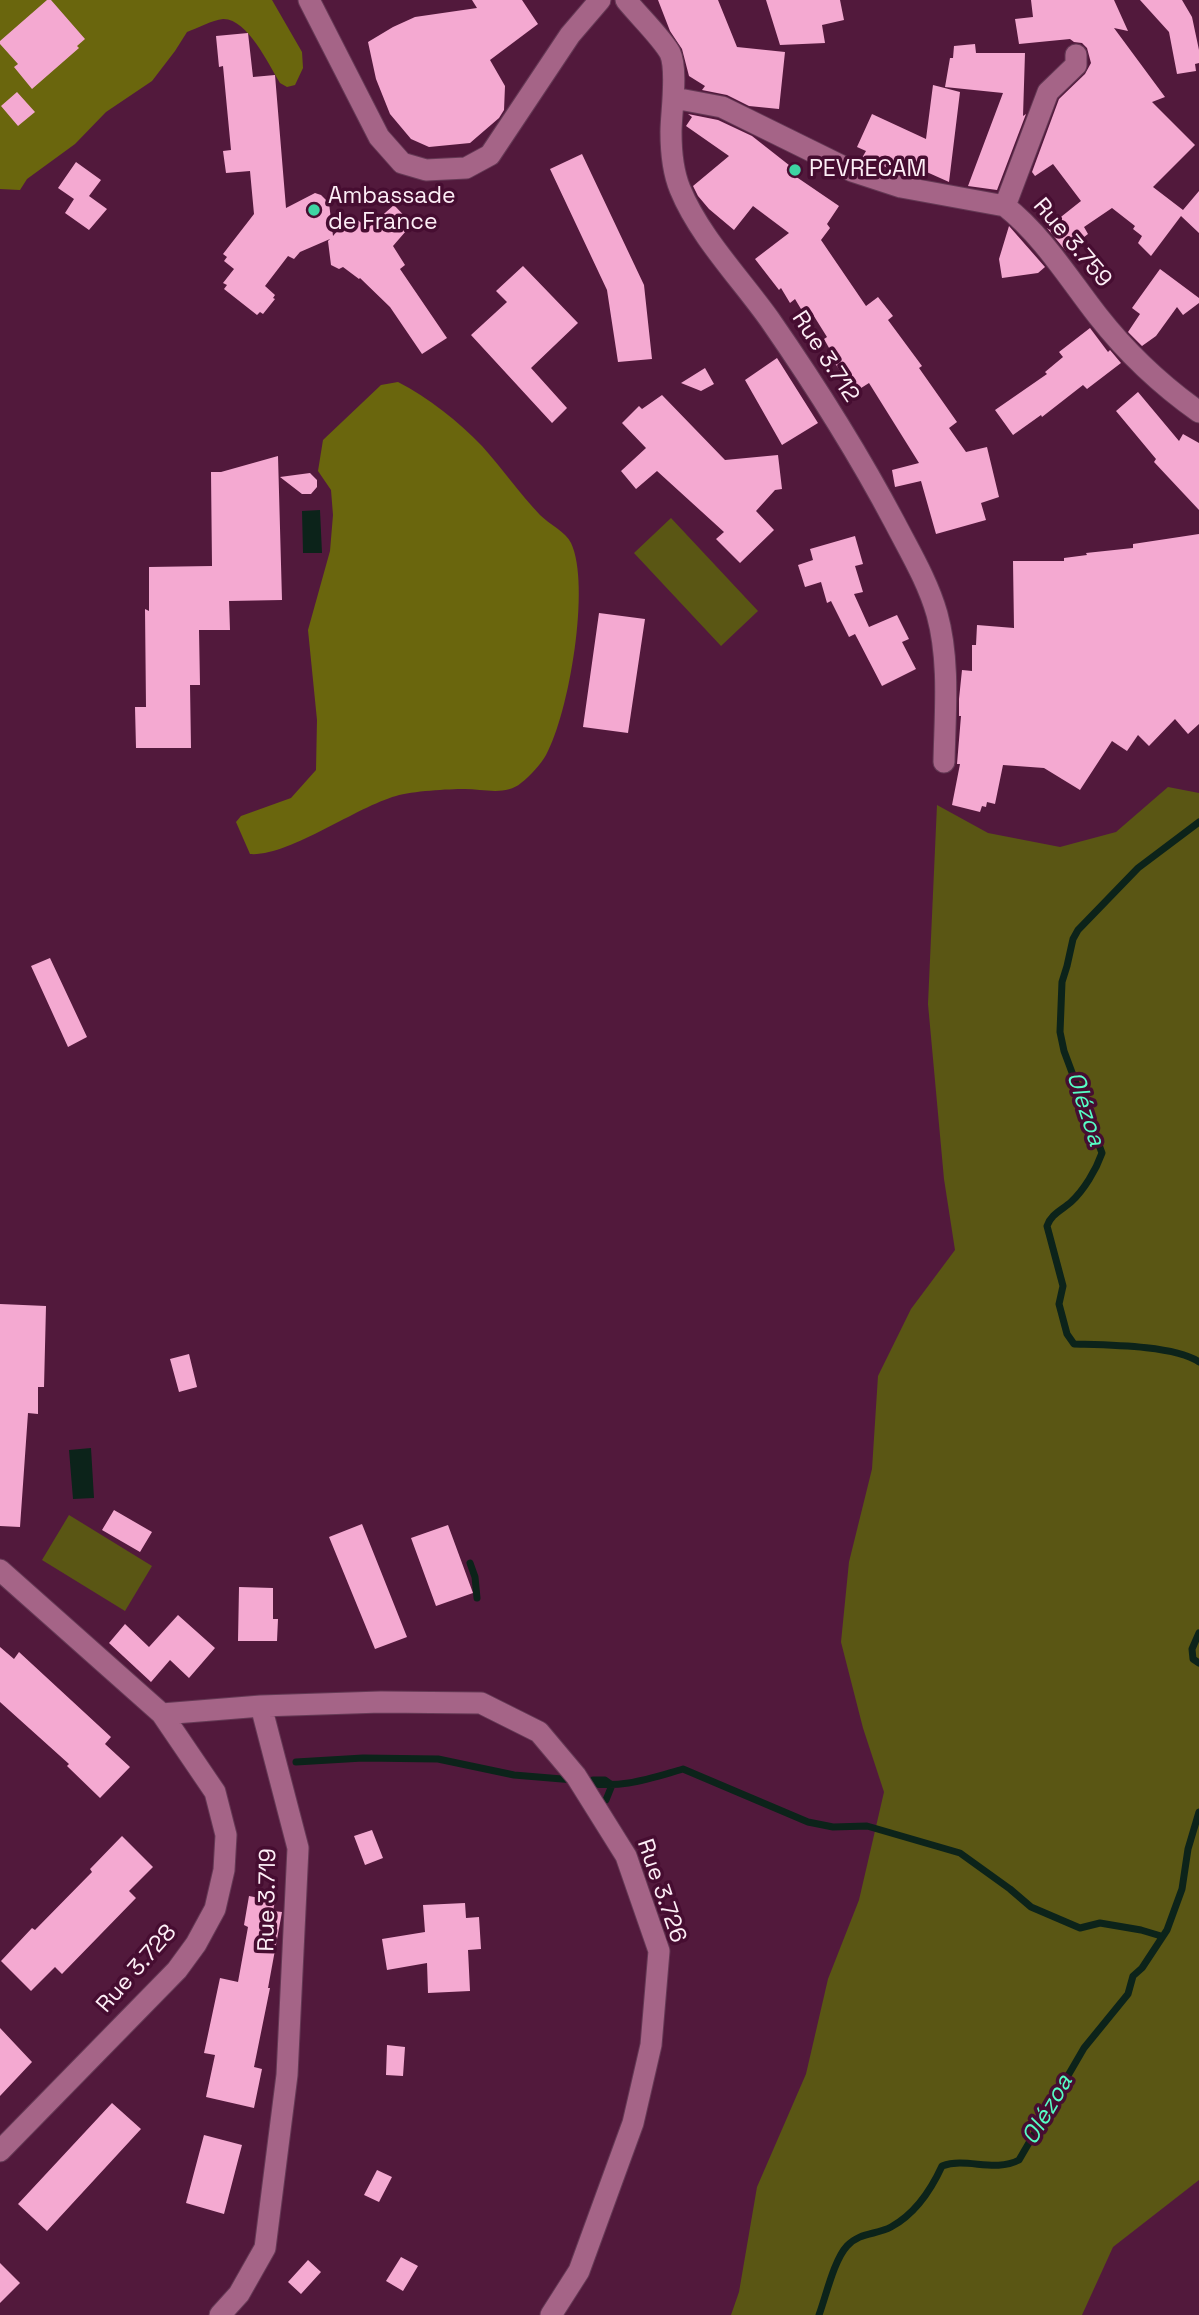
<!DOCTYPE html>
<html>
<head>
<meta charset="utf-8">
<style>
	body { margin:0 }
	canvas { display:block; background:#52193c }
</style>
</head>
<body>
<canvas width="1199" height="2315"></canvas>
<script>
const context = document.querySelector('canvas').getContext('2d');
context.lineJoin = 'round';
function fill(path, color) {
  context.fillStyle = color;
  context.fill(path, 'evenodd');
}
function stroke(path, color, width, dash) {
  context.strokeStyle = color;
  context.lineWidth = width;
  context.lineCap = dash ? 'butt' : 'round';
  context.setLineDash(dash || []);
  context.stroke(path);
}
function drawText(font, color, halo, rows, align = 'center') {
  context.font = font + ' "Space Grotesk",sans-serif';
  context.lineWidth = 7;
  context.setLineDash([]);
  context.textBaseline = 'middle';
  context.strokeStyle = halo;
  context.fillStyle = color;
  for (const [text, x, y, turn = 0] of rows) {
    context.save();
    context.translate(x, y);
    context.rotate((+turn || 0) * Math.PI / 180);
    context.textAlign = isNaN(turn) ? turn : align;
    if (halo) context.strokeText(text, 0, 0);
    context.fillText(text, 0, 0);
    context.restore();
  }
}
fill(new Path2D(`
	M 671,518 L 758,611 L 721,646 L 634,553 Z
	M 1168,787 L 1199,793 L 1199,2180 L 1113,2247 L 1082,2315 L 731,2315 L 739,2292 L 757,2187 L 806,2074 L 828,1979 L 859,1900 L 884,1792 L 863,1728 L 841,1642 L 849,1562 L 872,1469 L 878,1376 L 911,1309 L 955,1250 L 944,1179 L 928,1004 L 937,805 L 988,833 L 1060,847 L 1116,832 Z
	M 69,1515 L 152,1566 L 125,1611 L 42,1560 Z`), '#5a5614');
fill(new Path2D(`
	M 0,0 L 272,0 L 302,52 L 303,68 L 295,85 L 287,87 L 280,83 C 269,65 247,18 223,19 C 212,20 198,28 187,32 L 175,51 L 152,81 L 106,112 L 75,144 L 27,179 L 20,190 L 0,189 Z
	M 398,382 C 429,398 458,421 482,446 C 502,468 519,493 540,515 C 549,524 566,532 571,543 C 591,585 569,714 546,755 C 541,764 530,776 521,783 C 506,796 483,789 465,789 C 448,789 412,791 396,796 C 356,807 288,857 250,854 L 236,822 L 241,816 L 291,798 L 316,770 L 317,720 L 308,630 L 330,551 L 333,515 L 331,490 L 318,471 L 323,440 L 381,385 Z`), '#6a660d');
fill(new Path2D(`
	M 320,510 L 322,553 L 303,553 L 302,511 Z
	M 91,1448 L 94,1498 L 73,1499 L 69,1450 Z`), '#0c231a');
stroke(new Path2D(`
	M 1199,822 L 1138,868 L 1078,930 L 1073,939 L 1067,966 L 1062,982 L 1060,1032 L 1064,1051 L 1102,1153 C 1096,1170 1084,1190 1071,1202 C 1062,1210 1051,1214 1047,1226 L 1063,1286 L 1059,1304 L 1067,1334 L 1074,1344 C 1105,1345 1175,1345 1199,1362
	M 470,1563 L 475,1577 L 477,1598
	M 1199,1633 L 1192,1649 L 1193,1659 L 1199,1663
	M 296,1762 L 363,1758 L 438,1759 L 514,1775 L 574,1780
	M 593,1780 L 605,1780 L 612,1785 L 606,1800
	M 585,1782 C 619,1790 651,1778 683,1769 L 808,1822 L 833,1827 L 867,1826 L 960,1853 L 1010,1889 L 1031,1907 L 1080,1928 L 1100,1923 L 1141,1930 L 1161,1936
	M 819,2315 C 826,2296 834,2260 847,2246 C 860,2232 876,2235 891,2227 C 915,2214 931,2190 942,2166 C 967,2157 994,2173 1019,2160 L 1084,2048 L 1128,1994 L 1133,1976 L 1142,1968 L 1167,1930 L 1182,1889 L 1188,1849 L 1199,1812`), '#0c231a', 7);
fill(new Path2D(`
	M 47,0 L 51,0 L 85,39 L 77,46 L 79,48 L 32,89 L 14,67 L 18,64 L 0,44 L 0,41 Z
	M 472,0 L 522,0 L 538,24 L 490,60 L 505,86 L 504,110 L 499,118 L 470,143 L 429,147 L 411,139 L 390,114 L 376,79 L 368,42 L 393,27 L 415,17 L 477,8 Z
	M 658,0 L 718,0 L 737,47 L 785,52 L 779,109 L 749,106 L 727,95 L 702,90 L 705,86 L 689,76 L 682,49 L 670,31 Z
	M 766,0 L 840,0 L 844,20 L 822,25 L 825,43 L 780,45 Z
	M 1031,0 L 1114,0 L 1128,31 L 1114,28 L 1165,97 L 1152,102 L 1195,145 L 1153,187 L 1183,210 L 1199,191 L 1199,233 L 1181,216 L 1151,256 L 1138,243 L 1142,236 L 1133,229 L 1135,226 L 1112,208 L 1084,227 L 1088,234 L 1066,251 L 1047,228 L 1081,201 L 1053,164 L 1035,176 L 1032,172 L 1059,99 L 1085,74 L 1091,63 L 1087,48 L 1082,43 L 1074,42 L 1070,39 L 1019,44 L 1015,19 L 1033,17 Z
	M 1140,0 L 1182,0 L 1192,17 L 1199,50 L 1199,63 L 1195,64 L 1196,71 L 1177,74 L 1169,32 Z
	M 248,33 L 253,77 L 275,75 L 286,208 L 315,193 L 321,195 L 329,203 L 333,236 L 351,215 L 368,228 L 394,205 L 412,224 L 393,246 L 405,265 L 400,269 L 447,338 L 422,354 L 390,307 L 360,278 L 359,279 L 343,267 L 339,269 L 331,265 L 328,241 L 330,239 L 300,252 L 294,259 L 288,256 L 265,286 L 275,295 L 273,298 L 275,299 L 263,314 L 260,312 L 257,315 L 224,289 L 227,285 L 223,283 L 234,269 L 224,261 L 227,257 L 223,254 L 254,214 L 250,171 L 226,173 L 223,151 L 231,150 L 223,66 L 219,67 L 216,36 Z
	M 975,44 L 976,53 L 1025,53 L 1023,116 L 1026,114 L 997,190 L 968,186 L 1003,93 L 945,87 L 950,58 L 953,58 L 954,46 Z
	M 933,85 L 960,92 L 949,182 L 911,165 L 907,175 L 862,158 L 866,151 L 857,147 L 872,114 L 926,139 Z
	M 17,92 L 35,112 L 18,126 L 1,106 Z
	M 688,114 L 718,120 L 752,136 L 794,169 L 793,172 L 796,174 L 795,176 L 839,206 L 827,224 L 830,228 L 821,240 L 866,306 L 878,297 L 893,316 L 888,320 L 922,366 L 919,368 L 957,422 L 949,428 L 966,452 L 987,447 L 999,497 L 981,503 L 986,520 L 936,534 L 921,481 L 895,487 L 892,470 L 919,463 L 869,383 L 850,395 L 840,380 L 844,377 L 831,357 L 833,355 L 824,339 L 827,337 L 812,313 L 804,314 L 795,299 L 790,303 L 781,288 L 779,290 L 755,259 L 789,233 L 753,206 L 734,230 L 709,209 L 698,196 L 693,186 L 729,156 L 686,126 L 692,117 Z
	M 582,154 L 644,285 L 652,359 L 618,362 L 607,290 L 550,169 Z
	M 76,162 L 101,180 L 89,196 L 107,209 L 89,230 L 65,213 L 74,199 L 58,188 Z
	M 1009,226 L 1045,267 L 1038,273 L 1002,278 L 999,259 Z
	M 523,266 L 578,323 L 531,368 L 567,408 L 552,423 L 471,335 L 507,302 L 496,291 Z
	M 1160,269 L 1199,298 L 1199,303 L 1183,315 L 1177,307 L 1156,336 L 1142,346 L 1128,332 L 1140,314 L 1132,308 Z
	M 1090,328 L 1108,352 L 1110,350 L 1121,363 L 1087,389 L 1083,385 L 1042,417 L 1041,415 L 1013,435 L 995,410 L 1047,374 L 1045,372 L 1063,357 L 1059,352 Z
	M 777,358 L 818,423 L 782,445 L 745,380 Z
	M 705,368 L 714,384 L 701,391 L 681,383 Z
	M 1138,392 L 1179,441 L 1183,434 L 1199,443 L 1199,510 L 1154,462 L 1156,459 L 1116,411 Z
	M 662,395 L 725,460 L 778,455 L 782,489 L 775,490 L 756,511 L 774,530 L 740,563 L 716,539 L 724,532 L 657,471 L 636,489 L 621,471 L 646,448 L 622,423 L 639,406 L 642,409 Z
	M 278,456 L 282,600 L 229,601 L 230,630 L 199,630 L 200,685 L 190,685 L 191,748 L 136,748 L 135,707 L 146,707 L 145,609 L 149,611 L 149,567 L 212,566 L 211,472 L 221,472 Z
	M 310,473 L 317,480 L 317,487 L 311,494 L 302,494 L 280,477 Z
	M 1199,534 L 1199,724 L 1188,734 L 1175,719 L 1149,746 L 1138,735 L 1127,751 L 1112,741 L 1080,790 L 1044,768 L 1003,765 L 995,804 L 987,802 L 986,807 L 982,806 L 980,812 L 952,805 L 960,764 L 957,764 L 961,716 L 959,716 L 959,699 L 962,670 L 972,671 L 972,645 L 976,645 L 977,625 L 1014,628 L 1013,561 L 1064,561 L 1064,558 L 1087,555 L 1086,553 L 1133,548 L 1133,544 Z
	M 855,536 L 863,564 L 855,566 L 863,592 L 854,594 L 869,627 L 897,615 L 909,639 L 902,642 L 916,669 L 882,686 L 855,634 L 849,637 L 831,601 L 827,603 L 821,582 L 805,587 L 798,565 L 813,560 L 810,549 Z
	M 599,613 L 645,619 L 628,733 L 583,727 Z
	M 50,958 L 87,1037 L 68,1047 L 31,966 Z
	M 0,1304 L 46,1306 L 44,1387 L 38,1387 L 38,1414 L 28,1413 L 20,1527 L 0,1526 Z
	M 189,1354 L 197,1387 L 179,1392 L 170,1359 Z
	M 114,1510 L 152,1532 L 140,1552 L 102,1530 Z
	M 362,1524 L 407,1637 L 375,1649 L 329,1537 Z
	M 448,1525 L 473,1593 L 436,1606 L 411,1538 Z
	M 239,1587 L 273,1588 L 273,1619 L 278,1619 L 277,1641 L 238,1641 Z
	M 178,1615 L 215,1648 L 189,1678 L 170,1660 L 151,1682 L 109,1643 L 125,1624 L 149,1647 Z
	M 0,1647 L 14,1659 L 19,1652 L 111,1737 L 105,1744 L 130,1767 L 100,1798 L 67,1766 L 69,1764 L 0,1702 Z
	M 372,1830 L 383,1858 L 365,1865 L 354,1836 Z
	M 122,1836 L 153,1867 L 129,1891 L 136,1898 L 62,1974 L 55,1967 L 31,1991 L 1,1961 L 32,1928 L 35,1930 L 92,1872 L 90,1869 Z
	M 249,1896 L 275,1901 L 273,1911 L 282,1912 L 268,1988 L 270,1988 L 254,2067 L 262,2069 L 254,2108 L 206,2097 L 215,2055 L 204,2053 L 220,1978 L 238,1982 L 248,1927 L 244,1925 Z
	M 465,1903 L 466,1918 L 479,1917 L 481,1949 L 468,1950 L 470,1991 L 428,1993 L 427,1963 L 387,1970 L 382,1939 L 425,1932 L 423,1905 Z
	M 0,2028 L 32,2062 L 0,2096 Z
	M 387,2045 L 405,2047 L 403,2076 L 386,2075 Z
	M 112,2103 L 141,2129 L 47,2231 L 18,2204 Z
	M 204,2135 L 242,2145 L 224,2214 L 186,2203 Z
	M 377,2170 L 392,2177 L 379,2202 L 364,2195 Z
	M 401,2257 L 418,2266 L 403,2291 L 386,2281 Z
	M 308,2260 L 321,2272 L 301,2294 L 288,2282 Z
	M 0,2263 L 20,2283 L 0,2303 Z`), '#f4a9d1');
const minor = new Path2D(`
	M 309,0 L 379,137 L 402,163 L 426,170 L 466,168 L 490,155 L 570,35 L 600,0
	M 626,0 C 638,15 662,38 670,53 C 678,70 671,113 671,132 C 671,151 673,172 680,189 C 699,236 741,279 770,320 C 815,385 858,453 895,523 C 910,552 928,582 937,614 C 950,661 945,713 944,762
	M 674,98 L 722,107 L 852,171 L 901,187 L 1005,206 C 1043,236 1069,279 1098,316 C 1127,353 1161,385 1199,412
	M 1005,206 L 1048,92 L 1076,65 L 1076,55
	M 0,1570 L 162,1714 L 261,1706 L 298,1848 L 287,2075 L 265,2248 L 239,2294 L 220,2315
	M 261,1706 L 381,1702 L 481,1703 L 539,1732 L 576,1776 L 626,1856 L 659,1951 L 651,2045 L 633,2123 L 579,2271 L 551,2315
	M 0,2151 L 177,1970 L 196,1944 L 215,1909 L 224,1870 L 226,1835 L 215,1792 L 162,1714`);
stroke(minor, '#653955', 23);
stroke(minor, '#a56487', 21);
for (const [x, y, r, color] of [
	[795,170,7,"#3ed4a3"],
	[314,210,7,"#3ed4a3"]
]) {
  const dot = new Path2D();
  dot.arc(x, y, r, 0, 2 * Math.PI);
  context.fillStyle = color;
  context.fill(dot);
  stroke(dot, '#460d31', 2.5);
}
drawText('23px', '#fdeef6', '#460d31', [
	["PEVRECAM",809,170],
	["Ambassade",328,197],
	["de France",328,223]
], 'left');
drawText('23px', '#fdeef6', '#460d31', [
	["Rue 3.759",1072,243,50],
	["Rue 3.712",825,357,57],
	["Rue 3.726",661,1891,71],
	["Rue 3.719",268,1900,-89],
	["Rue 3.728",137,1969,-49]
]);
drawText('italic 24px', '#56fdc5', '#460d31', [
	["Olézoa",1085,1109,72],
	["Olézoa",1048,2110,-60]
]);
</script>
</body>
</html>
